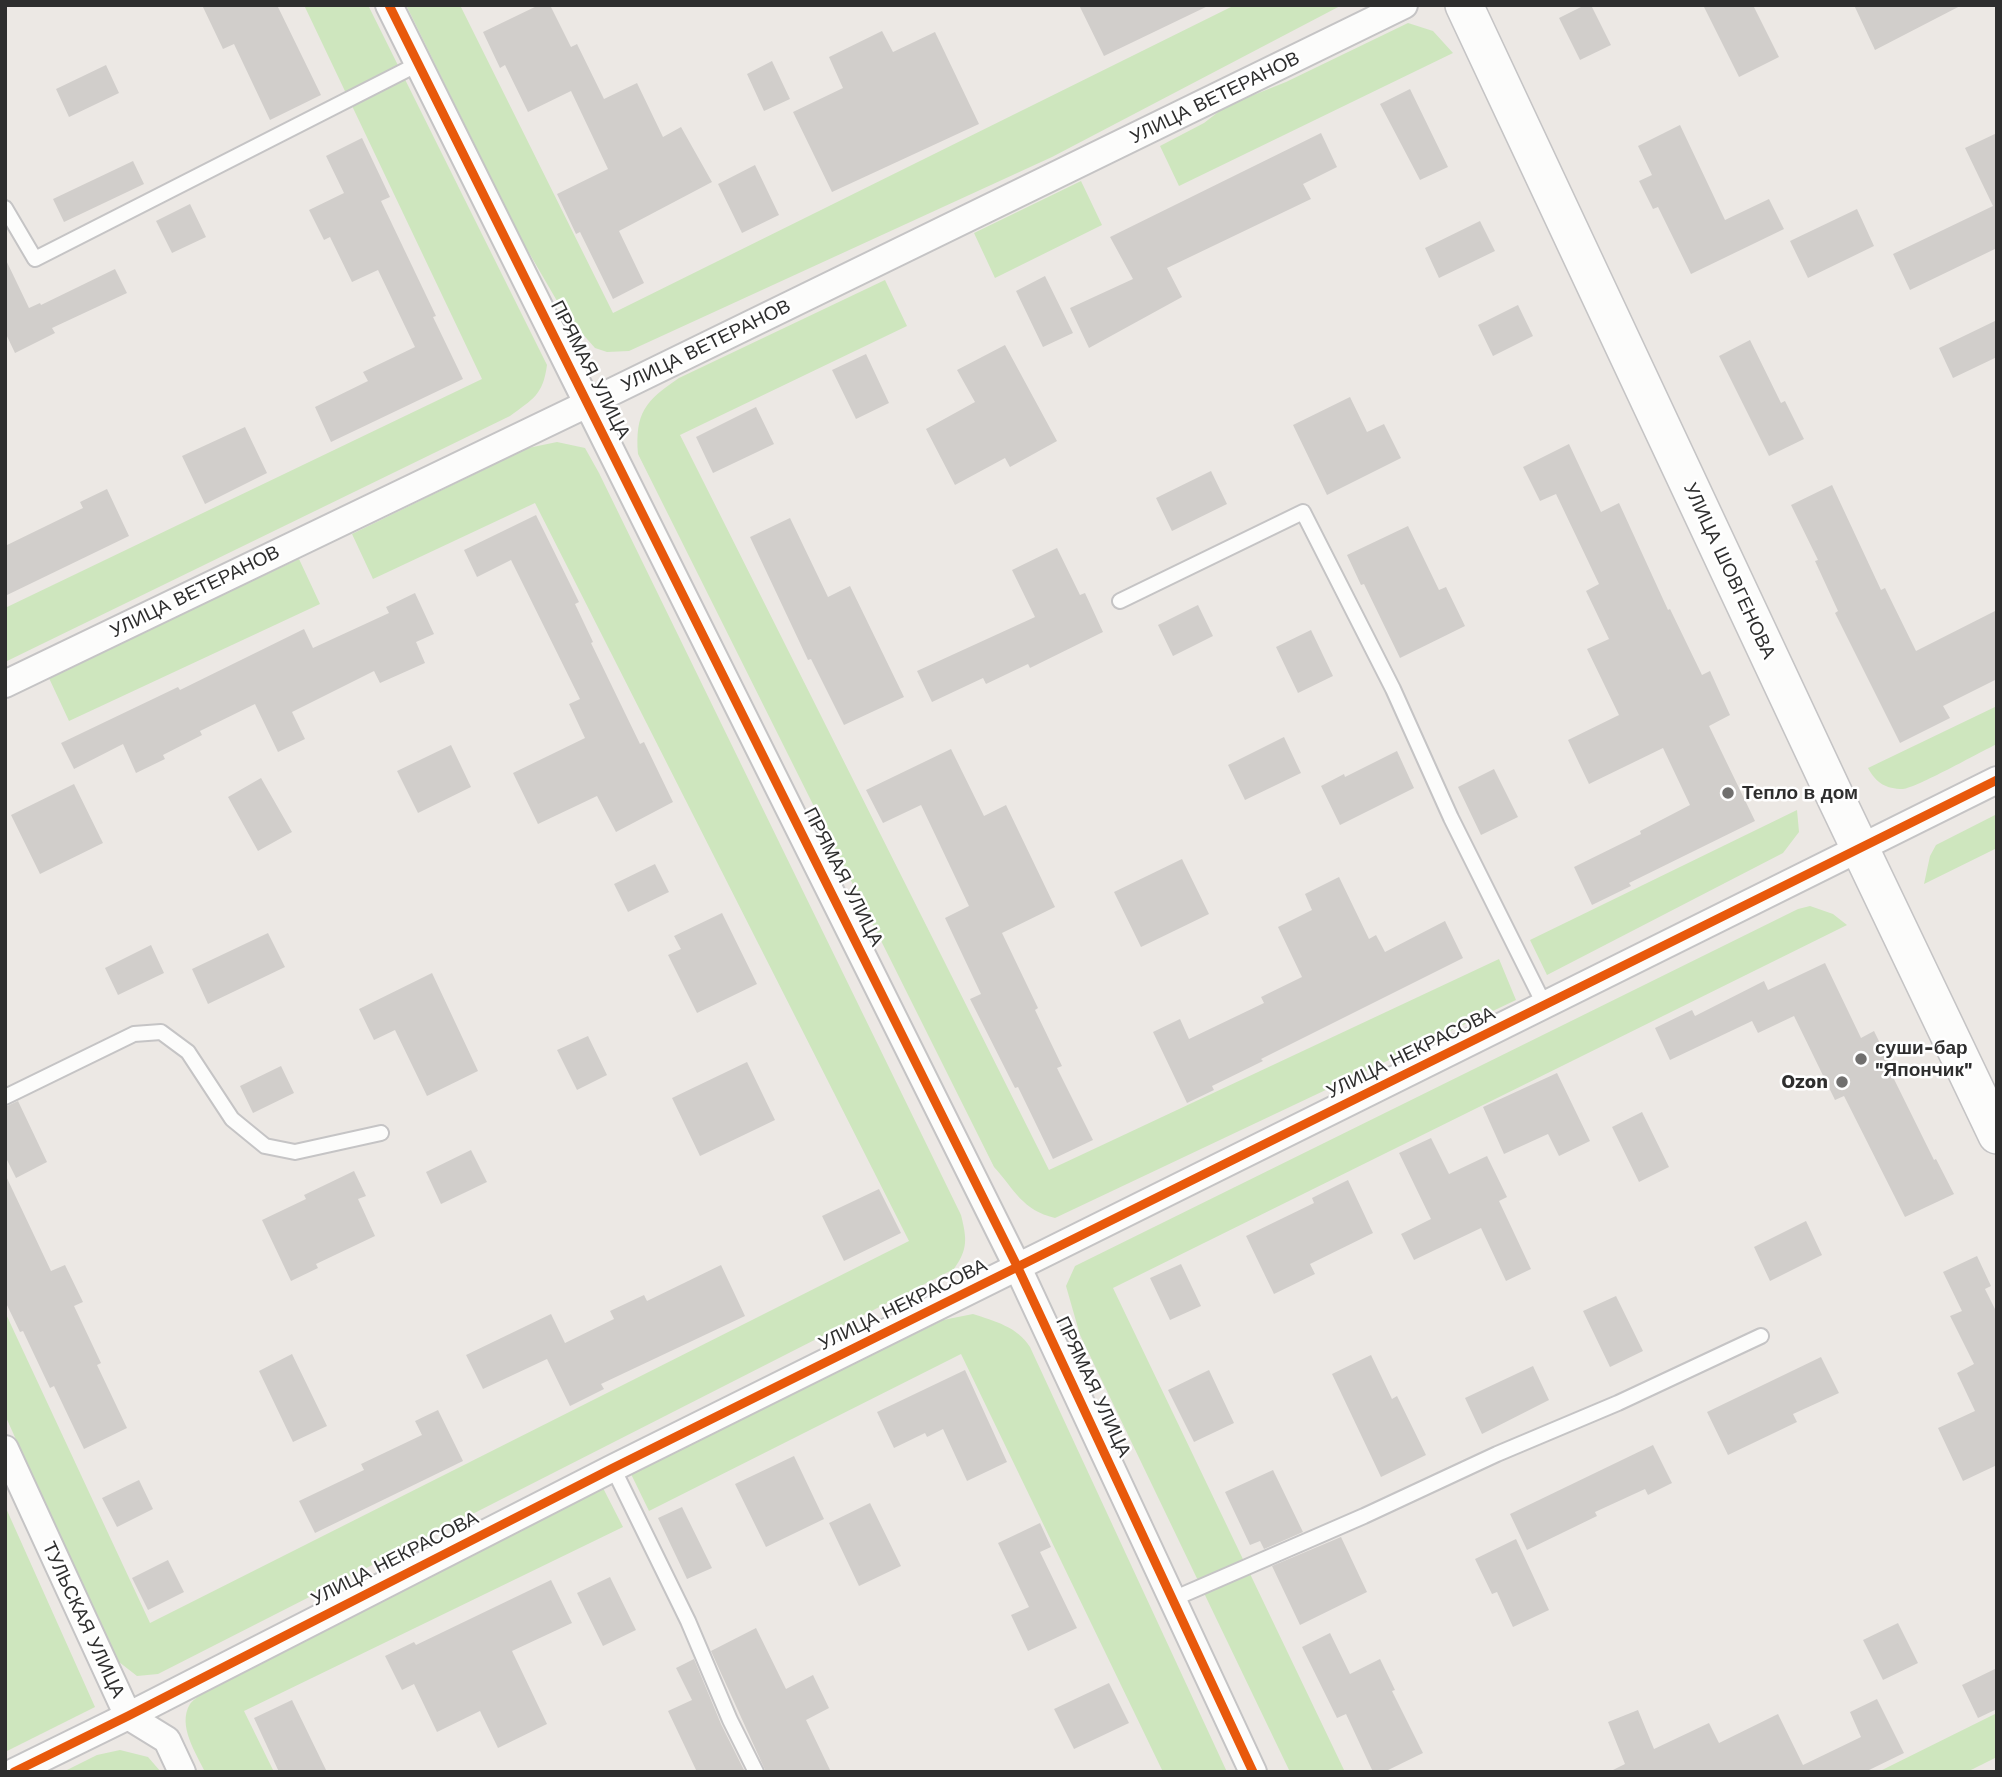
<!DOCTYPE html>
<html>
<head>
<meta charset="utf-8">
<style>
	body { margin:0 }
	#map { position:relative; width:2002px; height:1777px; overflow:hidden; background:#ece8e4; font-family:"Work Sans",sans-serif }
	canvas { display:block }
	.frame { position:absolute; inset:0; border:7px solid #2e2e2e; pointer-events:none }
</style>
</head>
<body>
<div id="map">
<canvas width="2002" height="1777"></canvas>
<div class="frame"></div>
</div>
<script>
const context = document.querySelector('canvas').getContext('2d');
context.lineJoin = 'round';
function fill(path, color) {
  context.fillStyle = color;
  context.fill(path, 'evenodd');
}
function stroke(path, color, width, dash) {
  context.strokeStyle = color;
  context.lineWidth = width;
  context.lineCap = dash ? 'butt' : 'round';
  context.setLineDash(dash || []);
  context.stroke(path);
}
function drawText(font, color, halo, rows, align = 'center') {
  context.font = font + ' "Work Sans",sans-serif';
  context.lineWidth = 5;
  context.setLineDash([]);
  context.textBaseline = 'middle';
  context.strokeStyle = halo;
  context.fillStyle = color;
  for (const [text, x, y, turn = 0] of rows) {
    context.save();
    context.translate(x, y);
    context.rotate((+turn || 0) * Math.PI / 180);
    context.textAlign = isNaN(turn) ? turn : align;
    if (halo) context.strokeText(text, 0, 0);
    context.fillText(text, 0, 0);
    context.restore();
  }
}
fill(new Path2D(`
	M 304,5 L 368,5 L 547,365 C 543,395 533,399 510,416 L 5,662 L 5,608 L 482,379 Z
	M 406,5 L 460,5 L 613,313 L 1235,5 L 1342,5 L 1052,157 L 629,351 L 607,352 L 595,348 L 564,313 L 521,239 Z
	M 1408,23 L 1433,31 L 1453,53 L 1179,186 L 1160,146 L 1204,123 L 1226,106 L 1286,82 Z
	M 1081,181 L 1102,225 L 995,278 L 974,233 Z
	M 885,280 L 907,326 L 680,435 L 1049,1170 L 1499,959 L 1516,1000 L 1055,1218 C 1022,1210 1015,1190 994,1167 L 638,454 C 635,413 645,401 679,378 Z
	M 557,442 L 585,448 L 599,473 L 961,1215 C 967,1239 968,1249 954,1269 L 158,1674 L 137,1676 L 119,1662 L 108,1645 L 5,1415 L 5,1312 L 150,1623 L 909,1241 L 535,503 L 373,579 L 352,534 L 528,448 Z
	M 299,559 L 320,604 L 69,721 L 48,676 Z
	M 1997,706 L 1997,744 C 1980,752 1916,788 1903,789 C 1886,789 1876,783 1868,768 Z
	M 1797,810 L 1799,832 L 1783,853 L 1547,975 L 1530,940 Z
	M 1997,814 L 1997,848 L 1924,884 L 1930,856 L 1936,845 Z
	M 1810,906 L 1833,914 L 1847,925 L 1113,1288 L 1345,1772 L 1290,1772 L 1080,1335 L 1066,1286 L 1075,1266 L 1798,909 Z
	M 973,1314 C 994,1321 1018,1327 1030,1347 L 1227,1772 L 1163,1772 L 961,1354 L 649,1511 L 631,1474 L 943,1320 Z
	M 603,1488 L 623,1527 L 244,1711 L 274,1772 L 205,1772 C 196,1753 177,1725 190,1704 C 193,1700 199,1696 203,1693 Z
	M 5,1506 L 95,1707 L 5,1752 Z
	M 1997,1713 L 1997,1757 L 1967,1772 L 1878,1772 Z
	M 120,1750 L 148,1757 L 161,1772 L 63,1772 L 97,1755 Z`), '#cee6be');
fill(new Path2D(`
	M 202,5 L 277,5 L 321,95 L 270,120 L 234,44 L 223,49 Z
	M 539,5 L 550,5 L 571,47 L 577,44 L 604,99 L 637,83 L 663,137 L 681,127 L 712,182 L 619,231 L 644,283 L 613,299 L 580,232 L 576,234 L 557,194 L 608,169 L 571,91 L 528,112 L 505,65 L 500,68 L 483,32 Z
	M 1079,5 L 1210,5 L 1104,56 Z
	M 1585,5 L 1591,5 L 1611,45 L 1580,60 L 1559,18 Z
	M 1703,5 L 1753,5 L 1779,57 L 1739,77 Z
	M 1854,5 L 1962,5 L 1875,50 Z
	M 882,31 L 893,52 L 935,32 L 979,124 L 832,192 L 793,112 L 843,88 L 829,57 Z
	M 772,61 L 790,99 L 764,111 L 747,74 Z
	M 106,65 L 119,93 L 69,117 L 56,89 Z
	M 1410,89 L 1448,167 L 1420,180 L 1380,104 Z
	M 1680,125 L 1725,220 L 1769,199 L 1784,229 L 1691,274 L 1658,207 L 1653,209 L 1639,181 L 1652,175 L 1638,146 Z
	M 1321,133 L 1337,167 L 1303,184 L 1311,199 L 1167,268 L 1182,297 L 1089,348 L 1070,308 L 1133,279 L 1110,237 Z
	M 1997,133 L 1997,248 L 1910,290 L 1893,254 L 1993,206 L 1965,148 Z
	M 362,138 L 390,197 L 381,201 L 436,316 L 433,317 L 463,379 L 331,442 L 315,407 L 368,381 L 363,372 L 415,347 L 378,270 L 352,282 L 330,237 L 324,240 L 309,210 L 344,193 L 326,156 Z
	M 133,161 L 144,184 L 64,222 L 53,199 Z
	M 755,165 L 779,215 L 742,233 L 718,184 Z
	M 190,204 L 206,237 L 172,253 L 156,221 Z
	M 1857,209 L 1874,246 L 1808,278 L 1790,241 Z
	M 1480,221 L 1495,251 L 1439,278 L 1425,248 Z
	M 5,258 L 29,308 L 40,303 L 41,305 L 115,269 L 127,293 L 52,328 L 55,333 L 15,353 L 5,332 Z
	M 1045,276 L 1073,333 L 1043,347 L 1016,291 Z
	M 1518,305 L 1533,336 L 1493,356 L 1478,325 Z
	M 1997,320 L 1997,357 L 1953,378 L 1939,348 Z
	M 1750,340 L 1781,403 L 1785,401 L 1804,439 L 1769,456 L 1719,356 Z
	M 1005,345 L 1057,441 L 1010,467 L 1005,458 L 955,485 L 926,429 L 975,402 L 957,370 Z
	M 866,354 L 889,403 L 856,419 L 832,370 Z
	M 1350,397 L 1367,432 L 1384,424 L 1401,458 L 1327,495 L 1293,425 Z
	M 756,407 L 774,444 L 713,473 L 696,437 Z
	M 245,427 L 267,473 L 205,504 L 182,456 Z
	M 1569,444 L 1601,512 L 1619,503 L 1668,610 L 1670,609 L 1702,675 L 1710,671 L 1730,715 L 1709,726 L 1755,821 L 1629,883 L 1631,886 L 1592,905 L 1574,867 L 1641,834 L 1640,831 L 1690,805 L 1663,748 L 1589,784 L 1568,740 L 1619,715 L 1587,649 L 1609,639 L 1586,591 L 1599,584 L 1556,494 L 1540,501 L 1523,467 Z
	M 1211,471 L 1227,504 L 1172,531 L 1156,498 Z
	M 1832,485 L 1881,590 L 1885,588 L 1916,651 L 1997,610 L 1997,679 L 1943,706 L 1950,718 L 1900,743 L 1835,613 L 1838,611 L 1815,561 L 1818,560 L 1791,505 Z
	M 107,489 L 129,536 L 5,596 L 5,546 L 83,508 L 80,502 Z
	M 536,515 L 579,602 L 575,604 L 593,642 L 591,643 L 640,744 L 644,742 L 673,802 L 616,832 L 597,796 L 538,824 L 513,773 L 585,738 L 569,704 L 580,699 L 511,560 L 477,577 L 464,550 Z
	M 790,518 L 828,597 L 850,586 L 904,697 L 844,725 L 811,659 L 808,660 L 750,537 Z
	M 1408,526 L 1439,590 L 1446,587 L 1465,626 L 1400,658 L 1364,584 L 1361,585 L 1347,555 Z
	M 1057,548 L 1080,595 L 1085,593 L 1103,632 L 1030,668 L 1028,664 L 986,684 L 983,678 L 932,702 L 917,671 L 1035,617 L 1012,570 Z
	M 415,593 L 434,634 L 416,642 L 425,663 L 380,683 L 374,671 L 292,712 L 305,739 L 278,752 L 255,704 L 200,731 L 202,735 L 163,755 L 165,759 L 136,773 L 123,744 L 74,769 L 61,743 L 178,687 L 180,690 L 304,629 L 313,648 L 389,613 L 386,607 Z
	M 1198,605 L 1213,636 L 1173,656 L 1158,625 Z
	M 1311,630 L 1333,676 L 1298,693 L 1276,647 Z
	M 1284,737 L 1301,773 L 1245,800 L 1228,765 Z
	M 451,745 L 471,787 L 418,813 L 397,771 Z
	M 951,749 L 984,816 L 1006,805 L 1055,907 L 1002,933 L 1038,1008 L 1035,1010 L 1062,1066 L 1057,1068 L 1093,1140 L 1053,1159 L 1018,1087 L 1015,1088 L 970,999 L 981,994 L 945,918 L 969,906 L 921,805 L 883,823 L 866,790 Z
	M 1397,751 L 1414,788 L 1340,825 L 1321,786 L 1344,774 L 1345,777 Z
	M 1494,769 L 1518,817 L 1481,835 L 1458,787 Z
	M 261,778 L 292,832 L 258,851 L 228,797 Z
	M 74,784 L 103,843 L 40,874 L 11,815 Z
	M 1182,859 L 1209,914 L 1141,947 L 1114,892 Z
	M 655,864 L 669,892 L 628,912 L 614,884 Z
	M 1339,877 L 1369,939 L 1376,935 L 1385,952 L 1445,921 L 1463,958 L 1261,1059 L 1263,1061 L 1212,1086 L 1214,1090 L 1187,1103 L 1153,1032 L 1180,1019 L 1189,1039 L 1264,1003 L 1261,997 L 1302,977 L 1278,927 L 1312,910 L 1305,894 Z
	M 722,913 L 757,984 L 697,1013 L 668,955 L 681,949 L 674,936 Z
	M 268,933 L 285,967 L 208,1004 L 192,969 Z
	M 151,945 L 164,973 L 118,995 L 105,968 Z
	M 1825,963 L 1861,1038 L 1874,1031 L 1894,1072 L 1891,1073 L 1934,1160 L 1936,1159 L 1954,1194 L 1905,1217 L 1844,1096 L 1835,1100 L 1794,1016 L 1758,1033 L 1752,1021 L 1670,1060 L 1655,1028 L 1692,1010 L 1695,1016 L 1764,981 L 1768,990 Z
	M 432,973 L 478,1071 L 427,1096 L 395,1030 L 374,1040 L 359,1009 Z
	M 588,1036 L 607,1075 L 577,1090 L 557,1050 Z
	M 747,1062 L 775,1120 L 700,1156 L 672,1098 Z
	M 281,1066 L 294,1093 L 253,1113 L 240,1086 Z
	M 1557,1073 L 1590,1141 L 1559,1156 L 1548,1134 L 1504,1154 L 1483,1107 Z
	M 18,1101 L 47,1162 L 16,1178 L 5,1156 L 5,1107 Z
	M 1642,1112 L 1669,1167 L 1639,1182 L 1612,1127 Z
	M 1431,1138 L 1449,1174 L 1487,1156 L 1507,1197 L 1499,1201 L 1531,1269 L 1506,1281 L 1481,1228 L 1414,1260 L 1401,1234 L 1431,1219 L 1399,1153 Z
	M 471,1150 L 487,1182 L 441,1204 L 426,1172 Z
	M 354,1171 L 366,1196 L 358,1199 L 375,1236 L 316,1264 L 318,1268 L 291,1281 L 262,1220 L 306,1199 L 304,1195 Z
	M 5,1174 L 51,1271 L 65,1265 L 83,1302 L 74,1306 L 101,1363 L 97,1365 L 127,1428 L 84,1449 L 54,1386 L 50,1388 L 23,1331 L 20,1332 L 5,1301 Z
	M 1348,1180 L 1373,1233 L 1310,1264 L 1315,1274 L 1274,1294 L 1246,1236 L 1314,1203 L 1312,1198 Z
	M 879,1189 L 901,1233 L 844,1261 L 822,1216 Z
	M 1806,1221 L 1822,1255 L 1770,1281 L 1754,1247 Z
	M 1977,1256 L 1991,1286 L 1985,1289 L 1997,1313 L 1997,1465 L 1963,1481 L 1938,1428 L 1975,1411 L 1957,1373 L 1974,1364 L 1950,1316 L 1962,1311 L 1943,1272 Z
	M 1181,1264 L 1201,1306 L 1170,1320 L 1150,1278 Z
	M 721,1265 L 745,1316 L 601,1384 L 604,1389 L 570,1406 L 547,1359 L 483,1389 L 466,1355 L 551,1314 L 565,1343 L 614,1319 L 610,1311 L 644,1295 L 647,1301 Z
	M 1616,1296 L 1643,1351 L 1610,1367 L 1583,1311 Z
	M 292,1354 L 327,1426 L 293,1442 L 259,1371 Z
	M 1371,1355 L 1392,1399 L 1397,1396 L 1426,1455 L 1381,1477 L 1332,1374 Z
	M 1821,1357 L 1839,1393 L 1793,1414 L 1797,1422 L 1728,1455 L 1707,1412 Z
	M 1533,1366 L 1549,1400 L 1482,1434 L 1465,1398 Z
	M 965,1370 L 1007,1462 L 967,1481 L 943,1429 L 927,1437 L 925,1433 L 894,1448 L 877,1412 Z
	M 1209,1370 L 1234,1423 L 1194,1442 L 1168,1390 Z
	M 438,1410 L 463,1461 L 315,1533 L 299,1501 L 364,1470 L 361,1464 L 422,1435 L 415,1421 Z
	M 1653,1445 L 1672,1483 L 1648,1495 L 1645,1489 L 1595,1512 L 1597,1516 L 1527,1550 L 1510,1514 Z
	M 794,1456 L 824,1519 L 766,1547 L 735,1484 Z
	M 1273,1470 L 1303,1532 L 1264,1549 L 1260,1541 L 1250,1545 L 1225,1492 Z
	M 139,1480 L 153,1509 L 117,1527 L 102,1498 Z
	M 870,1503 L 901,1566 L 859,1586 L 829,1523 Z
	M 682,1507 L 712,1568 L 687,1579 L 658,1518 Z
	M 1040,1523 L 1051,1547 L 1040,1552 L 1077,1628 L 1028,1651 L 1011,1615 L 1029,1607 L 998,1543 Z
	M 1341,1537 L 1367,1592 L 1300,1625 L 1272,1566 Z
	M 1516,1539 L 1549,1610 L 1513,1627 L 1497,1592 L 1492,1594 L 1475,1559 Z
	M 168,1560 L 184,1592 L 148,1610 L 132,1578 Z
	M 610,1577 L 636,1630 L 603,1646 L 577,1593 Z
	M 551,1580 L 572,1623 L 512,1651 L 547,1724 L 498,1748 L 480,1711 L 437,1732 L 414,1684 L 402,1690 L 385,1656 L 414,1642 L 416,1645 Z
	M 1898,1623 L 1918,1663 L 1883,1680 L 1863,1640 Z
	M 756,1628 L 786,1689 L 813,1675 L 829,1708 L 806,1720 L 831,1772 L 766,1772 L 711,1651 Z
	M 1330,1633 L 1350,1674 L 1380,1659 L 1395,1690 L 1392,1691 L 1423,1753 L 1384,1772 L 1373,1772 L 1346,1714 L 1337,1718 L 1302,1647 Z
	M 694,1659 L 721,1724 L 745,1772 L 697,1772 L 668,1711 L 692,1700 L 676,1668 Z
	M 1997,1668 L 1997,1709 L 1978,1718 L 1962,1685 Z
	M 1109,1683 L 1129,1723 L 1074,1749 L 1054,1709 Z
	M 1877,1699 L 1904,1753 L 1865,1772 L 1609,1772 L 1625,1764 L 1608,1722 L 1638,1710 L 1654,1749 L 1709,1723 L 1719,1743 L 1778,1714 L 1803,1765 L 1861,1737 L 1850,1712 Z
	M 292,1700 L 327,1772 L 279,1772 L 254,1718 Z`), '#d1cecb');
const lane = new Path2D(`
	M 5,208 L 35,259 L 418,64
	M 1120,601 L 1303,512 L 1393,689 L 1451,818 L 1545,1006
	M 5,1097 L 134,1034 L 161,1032 L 188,1052 L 232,1119 L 265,1146 L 295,1152 L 381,1133
	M 613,1468 L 688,1621 L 730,1720 L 756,1772
	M 1173,1599 L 1364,1516 L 1497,1454 L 1618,1403 L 1761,1336`);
const street = new Path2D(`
	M 389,5 L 1018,1268 L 1253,1772
	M 5,684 L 587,404 L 1404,5
	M 5,1449 L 128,1716 L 167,1740 L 182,1772
	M 14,1772 L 128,1716 L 613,1468 L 1997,780`);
const secondary = new Path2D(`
	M 1464,5 L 1833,792 L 1997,1135`);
stroke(lane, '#c5c4c5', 18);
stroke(street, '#c5c4c5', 30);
stroke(secondary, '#c5c4c5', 40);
stroke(lane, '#fcfcfb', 14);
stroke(street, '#fcfcfb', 26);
stroke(secondary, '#fcfcfb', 37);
stroke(new Path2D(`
	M 389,5 L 1018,1268 L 1253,1772
	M 14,1772 L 128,1716 L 613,1468 L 1997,780`), '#e8590c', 9);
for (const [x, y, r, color] of [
	[1728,793,7,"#706f6e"],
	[1861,1059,7,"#706f6e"],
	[1842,1082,7,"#706f6e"]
]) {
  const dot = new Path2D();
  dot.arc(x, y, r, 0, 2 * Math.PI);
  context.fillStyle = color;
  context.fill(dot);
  stroke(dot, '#fff', 2.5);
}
drawText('19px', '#2e2e2e', '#fff', [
	["УЛИЦА ВЕТЕРАНОВ",1215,98,-26],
	["УЛИЦА ВЕТЕРАНОВ",706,346,-26],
	["ПРЯМАЯ УЛИЦА",590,370,63],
	["УЛИЦА ШОВГЕНОВА",1729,571,65],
	["УЛИЦА ВЕТЕРАНОВ",195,592,-26],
	["ПРЯМАЯ УЛИЦА",843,877,63],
	["УЛИЦА НЕКРАСОВА",1411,1053,-26],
	["УЛИЦА НЕКРАСОВА",903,1305,-26],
	["ПРЯМАЯ УЛИЦА",1093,1387,65],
	["УЛИЦА НЕКРАСОВА",395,1559,-27],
	["ТУЛЬСКАЯ УЛИЦА",83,1620,65]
]);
drawText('bold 19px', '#2e2e2e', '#fff', [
	["Тепло в дом",1742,793],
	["суши-бар",1875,1048],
	["\"Япончик\"",1875,1070],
	["Ozon",1828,1082,"right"]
], 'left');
</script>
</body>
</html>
